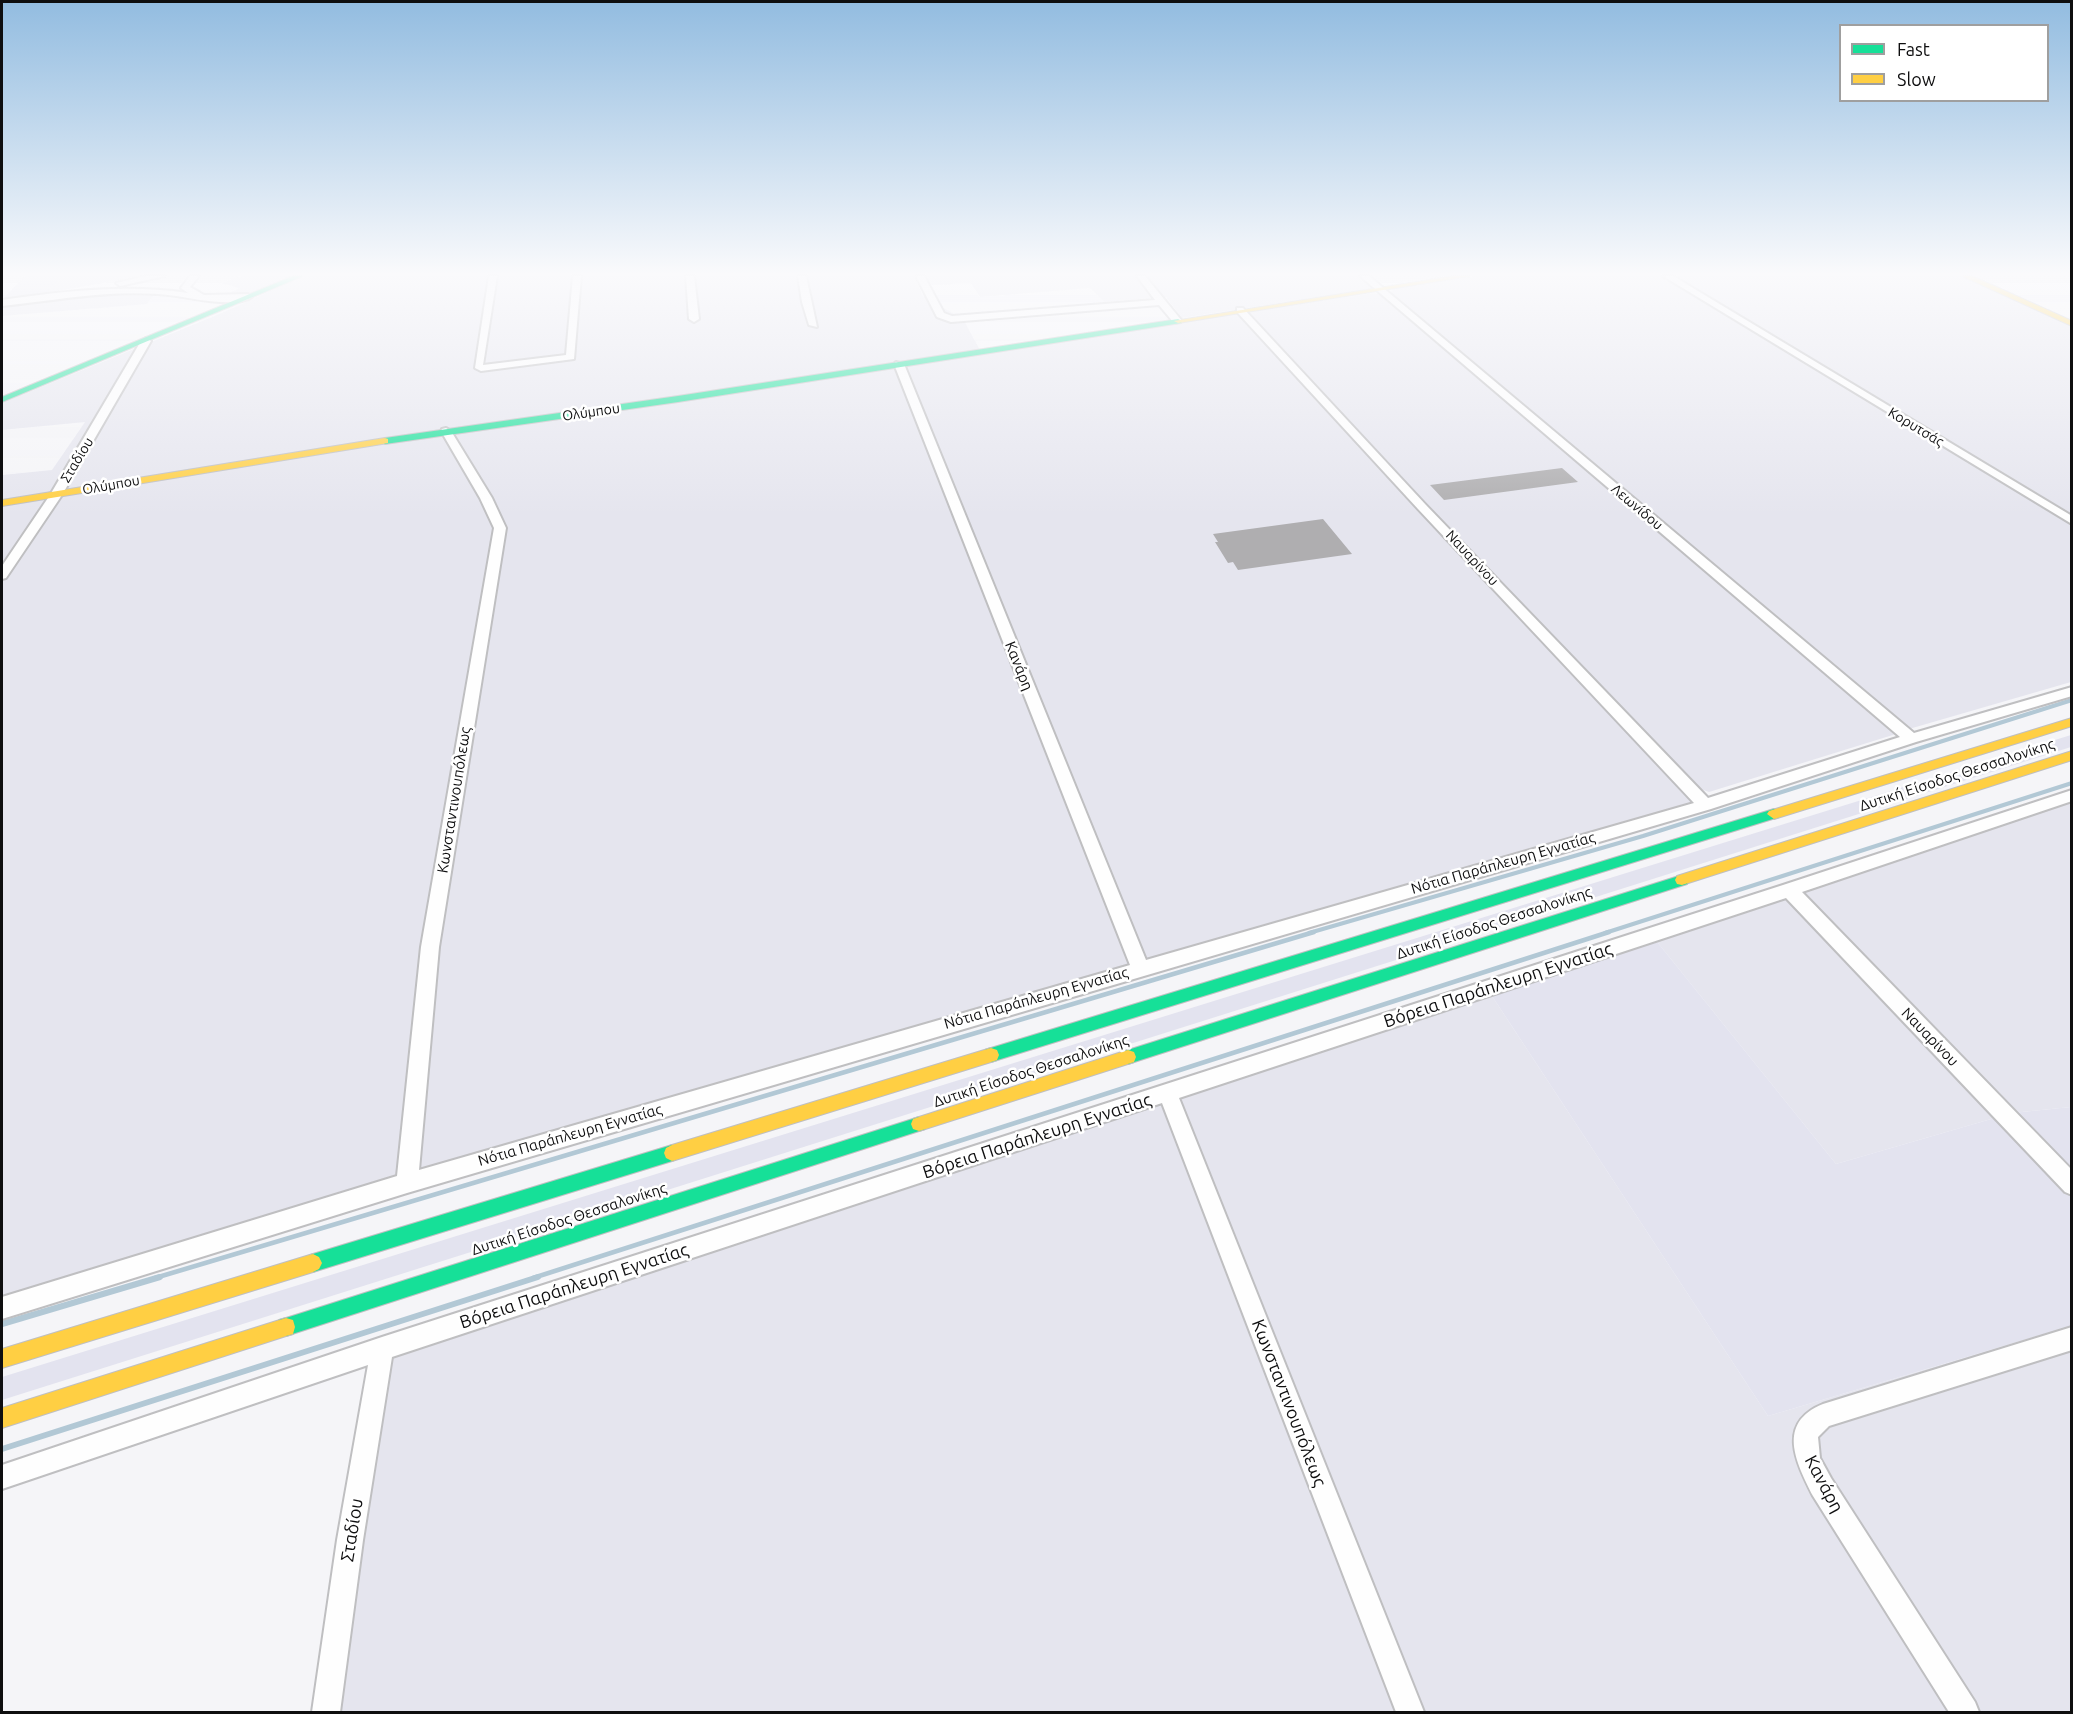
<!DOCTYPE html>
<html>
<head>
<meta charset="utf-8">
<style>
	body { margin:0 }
	#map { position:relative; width:2073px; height:1714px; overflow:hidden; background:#f5f5f8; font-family:Ubuntu,sans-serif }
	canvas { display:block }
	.frame { position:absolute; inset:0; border:3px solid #0e0e0f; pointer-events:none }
	.legend { position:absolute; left:1839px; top:24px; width:210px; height:78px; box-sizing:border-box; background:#fff; border:2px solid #9f9f9f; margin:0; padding:8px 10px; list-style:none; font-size:18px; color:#0e0e0f }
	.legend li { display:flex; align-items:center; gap:12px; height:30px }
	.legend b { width:30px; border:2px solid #9f9f9f }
</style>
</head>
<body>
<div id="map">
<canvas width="2073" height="1714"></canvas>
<div class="frame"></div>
<ul class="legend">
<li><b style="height:8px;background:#16e098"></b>Fast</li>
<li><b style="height:8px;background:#ffcf43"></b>Slow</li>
</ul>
</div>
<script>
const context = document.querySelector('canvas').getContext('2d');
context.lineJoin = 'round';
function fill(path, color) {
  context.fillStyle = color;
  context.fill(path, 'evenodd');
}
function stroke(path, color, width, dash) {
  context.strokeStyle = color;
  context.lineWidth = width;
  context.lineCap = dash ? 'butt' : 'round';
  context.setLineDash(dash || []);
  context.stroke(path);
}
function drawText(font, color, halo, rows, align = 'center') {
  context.font = font + ' Ubuntu,sans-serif';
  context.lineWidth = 5;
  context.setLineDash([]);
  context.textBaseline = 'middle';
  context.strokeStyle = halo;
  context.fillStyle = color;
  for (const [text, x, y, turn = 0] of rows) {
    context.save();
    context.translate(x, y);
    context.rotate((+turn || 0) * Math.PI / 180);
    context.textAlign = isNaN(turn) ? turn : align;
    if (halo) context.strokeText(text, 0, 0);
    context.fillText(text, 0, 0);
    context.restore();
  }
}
fill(new Path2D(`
	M 62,276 L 140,276 L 47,293 Z
	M 241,276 L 291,276 L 242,296 L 221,297 L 240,288 L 222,283 Z
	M 304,276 L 914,276 L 923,296 L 963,319 L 980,350 L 1240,310 L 1705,805 L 407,1183 L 2,1308 L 2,475 L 52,470 L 85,422 L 2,430 L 2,403 L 217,315 Z
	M 925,276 L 1361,276 L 1376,288 L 1182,318 L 1166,297 L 1104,302 L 1090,288 L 980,297 L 971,283 L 930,285 Z
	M 1475,276 L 1963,276 L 2071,326 L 2071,682 L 1909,729 L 1390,292 L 1394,289 Z
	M 102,292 L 155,293 L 147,304 L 2,316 L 2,306 Z
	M 1374,293 L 1384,296 L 1896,731 L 1896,734 L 1709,792 L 1692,786 L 1246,312 Z
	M 2071,800 L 2071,1107 L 2012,1113 L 1836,1164 L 1654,938 Z
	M 1490,993 L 1768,1416 L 2071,1326 L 2071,1712 L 317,1712 L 369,1361 Z`), '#e5e5ee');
fill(new Path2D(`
	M 25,276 L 62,276 L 47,293 L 2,300 Z
	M 2071,735 L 2071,747 L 2,1400 L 2,1377 Z
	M 1654,938 L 1836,1164 L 2012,1113 L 2071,1107 L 2071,1326 L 1768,1416 L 1490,993 Z`), '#e3e3ef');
stroke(new Path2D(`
	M 1309,933 L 1643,836 L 2072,700
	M 1605,933 L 2072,783`), '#b2c8d5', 4);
stroke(new Path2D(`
	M 155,1278 L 1314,932
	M 533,1278 L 1609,932`), '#b2c8d5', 4.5);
stroke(new Path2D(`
	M 2,1324 L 160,1277
	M 2,1449 L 538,1277`), '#b2c8d5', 6);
fill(new Path2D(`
	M 1562,468 L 1578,482 L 1444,500 L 1430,485 Z
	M 1323,519 L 1352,554 L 1238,570 L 1233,562 L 1228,563 L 1215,542 L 1218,542 L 1213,534 Z`), '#afaeb0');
const street = new Path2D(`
	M 146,276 L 165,276 L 120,286 L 116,283 Z
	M 190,276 L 199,276 L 190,287 L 204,295 L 248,294 L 252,297 C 236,308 195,299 176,296 C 117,288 60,300 2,306 L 2,300 C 64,291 126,284 188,293 L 181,288 Z
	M 489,276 L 497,276 L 483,365 L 566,355 L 573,276 L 581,276 L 574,359 L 481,371 L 475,368 Z
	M 686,276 L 694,276 L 699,319 L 694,322 L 689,319 Z
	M 798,276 L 806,276 L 817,327 L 809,325 L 802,302 Z
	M 916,276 L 924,276 L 944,313 L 952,316 L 1155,300 L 1137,276 L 1145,276 L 1182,321 L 1174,323 L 1159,305 L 951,322 L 937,317 Z
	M 1360,276 L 1369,276 L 1914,733 L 2072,687 L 2072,696 L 1916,742 L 1711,809 L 407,1193 L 2,1319 L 2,1297 L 397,1176 L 421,947 L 494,528 L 480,498 L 441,431 L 442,429 L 446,428 L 451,431 L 492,498 L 506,528 L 439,947 L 419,1170 L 1130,965 L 894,364 L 896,362 L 904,364 L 1146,960 L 1694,803 L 1418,509 L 1237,312 L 1237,308 L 1243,308 L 1426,505 L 1708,798 L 1900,737 Z
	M 1663,276 L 1673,276 L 2072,516 L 2072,524 Z
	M 146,338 L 151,341 L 62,495 L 6,578 L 2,579 L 2,566 L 50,495 L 141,341 Z
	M 2072,790 L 2072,801 L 1802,892 L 2072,1170 L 2072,1195 L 2065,1192 L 1786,898 L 1179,1098 L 1424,1712 L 1396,1712 L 1162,1103 L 392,1357 L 363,1540 L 340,1712 L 312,1712 L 337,1540 L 368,1365 L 2,1489 L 2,1465 L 382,1337 L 1783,885 Z
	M 2072,1327 L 2072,1350 L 1829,1426 L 1818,1437 L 1820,1458 L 1831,1478 L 1975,1702 L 1979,1712 L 1949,1712 L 1813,1496 C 1796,1462 1776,1423 1823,1404 Z`);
const fast = new Path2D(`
	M 293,276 L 303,276 L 2,402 L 2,397 Z
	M 1178,319 L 1182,321 L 1181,323 L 678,402 L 385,444 L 381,441 L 385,438 L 678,396 Z
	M 1774,809 L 1781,814 L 1779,817 L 991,1062 L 985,1060 L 983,1055 L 985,1050 L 991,1048 Z
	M 1682,875 L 1687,876 L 1689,880 L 1687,884 L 1128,1064 L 1122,1062 L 1120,1057 L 1122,1052 L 1128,1050 Z
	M 919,1117 L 925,1119 L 927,1124 L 925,1129 L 919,1131 L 286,1336 L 279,1334 L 277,1327 L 279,1320 L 286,1318 Z
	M 672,1145 L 678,1148 L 680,1153 L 678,1158 L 672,1161 L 313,1272 L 307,1269 L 304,1263 L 307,1257 L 313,1254 Z`);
const slow = new Path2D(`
	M 1453,276 L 1470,276 L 1178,323 L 1174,321 Z
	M 1962,276 L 1972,276 L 2072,321 L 2072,326 Z
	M 385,438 L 388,439 L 388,443 L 2,506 L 2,500 Z
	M 2072,718 L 2072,726 L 1774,819 L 1767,814 L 1769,811 Z
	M 2072,751 L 2072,760 L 1682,885 L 1677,884 L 1675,880 L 1677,876 Z
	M 991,1048 L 997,1050 L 999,1055 L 997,1060 L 991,1062 L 672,1161 L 666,1158 L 664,1153 L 666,1148 L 672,1145 Z
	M 1128,1050 L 1134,1052 L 1136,1057 L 1134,1062 L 919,1131 L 913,1129 L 911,1124 L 913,1119 L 919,1117 Z
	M 313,1254 L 319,1257 L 322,1263 L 319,1269 L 313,1272 L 2,1368 L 2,1349 Z
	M 286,1318 L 293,1320 L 295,1327 L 293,1334 L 286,1336 L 2,1428 L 2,1408 Z`);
stroke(street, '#bfbfc1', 4);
stroke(fast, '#bfbfc1', 2);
stroke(slow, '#bfbfc1', 2);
fill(street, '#fefefe');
fill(fast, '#16e098');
fill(slow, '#ffcf43');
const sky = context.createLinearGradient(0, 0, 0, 516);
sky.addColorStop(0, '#92bce0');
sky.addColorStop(0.53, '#fafafc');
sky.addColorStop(1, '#fafafc00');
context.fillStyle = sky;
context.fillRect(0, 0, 2073, 516);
drawText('14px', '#0e0e0f', '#fff', [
	["Ολύμπου",591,412,-8],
	["Κορυτσάς",1916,427,31],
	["Σταδίου",77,460,-59],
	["Ολύμπου",111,485,-10],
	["Λεωνίδου",1637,507,40],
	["Ναυαρίνου",1472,558,47]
]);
drawText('15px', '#0e0e0f', '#fff', [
	["Κανάρη",1019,666,68],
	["Δυτική Είσοδος Θεσσαλονίκης",1957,775,-18],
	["Κωνσταντινουπόλεως",454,800,-81],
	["Νότια Παράπλευρη Εγνατίας",1503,863,-16],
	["Δυτική Είσοδος Θεσσαλονίκης",1494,923,-18],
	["Νότια Παράπλευρη Εγνατίας",1036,998,-16],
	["Ναυαρίνου",1930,1037,46],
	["Δυτική Είσοδος Θεσσαλονίκης",1031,1071,-18],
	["Νότια Παράπλευρη Εγνατίας",570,1135,-16],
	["Δυτική Είσοδος Θεσσαλονίκης",569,1219,-18]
]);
drawText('18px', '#0e0e0f', '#fff', [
	["Βόρεια Παράπλευρη Εγνατίας",1498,985,-18],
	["Βόρεια Παράπλευρη Εγνατίας",1037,1136,-18],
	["Βόρεια Παράπλευρη Εγνατίας",574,1286,-18],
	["Κωνσταντινουπόλεως",1289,1403,69],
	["Κανάρη",1824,1484,62],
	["Σταδίου",352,1530,-81]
]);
</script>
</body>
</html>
